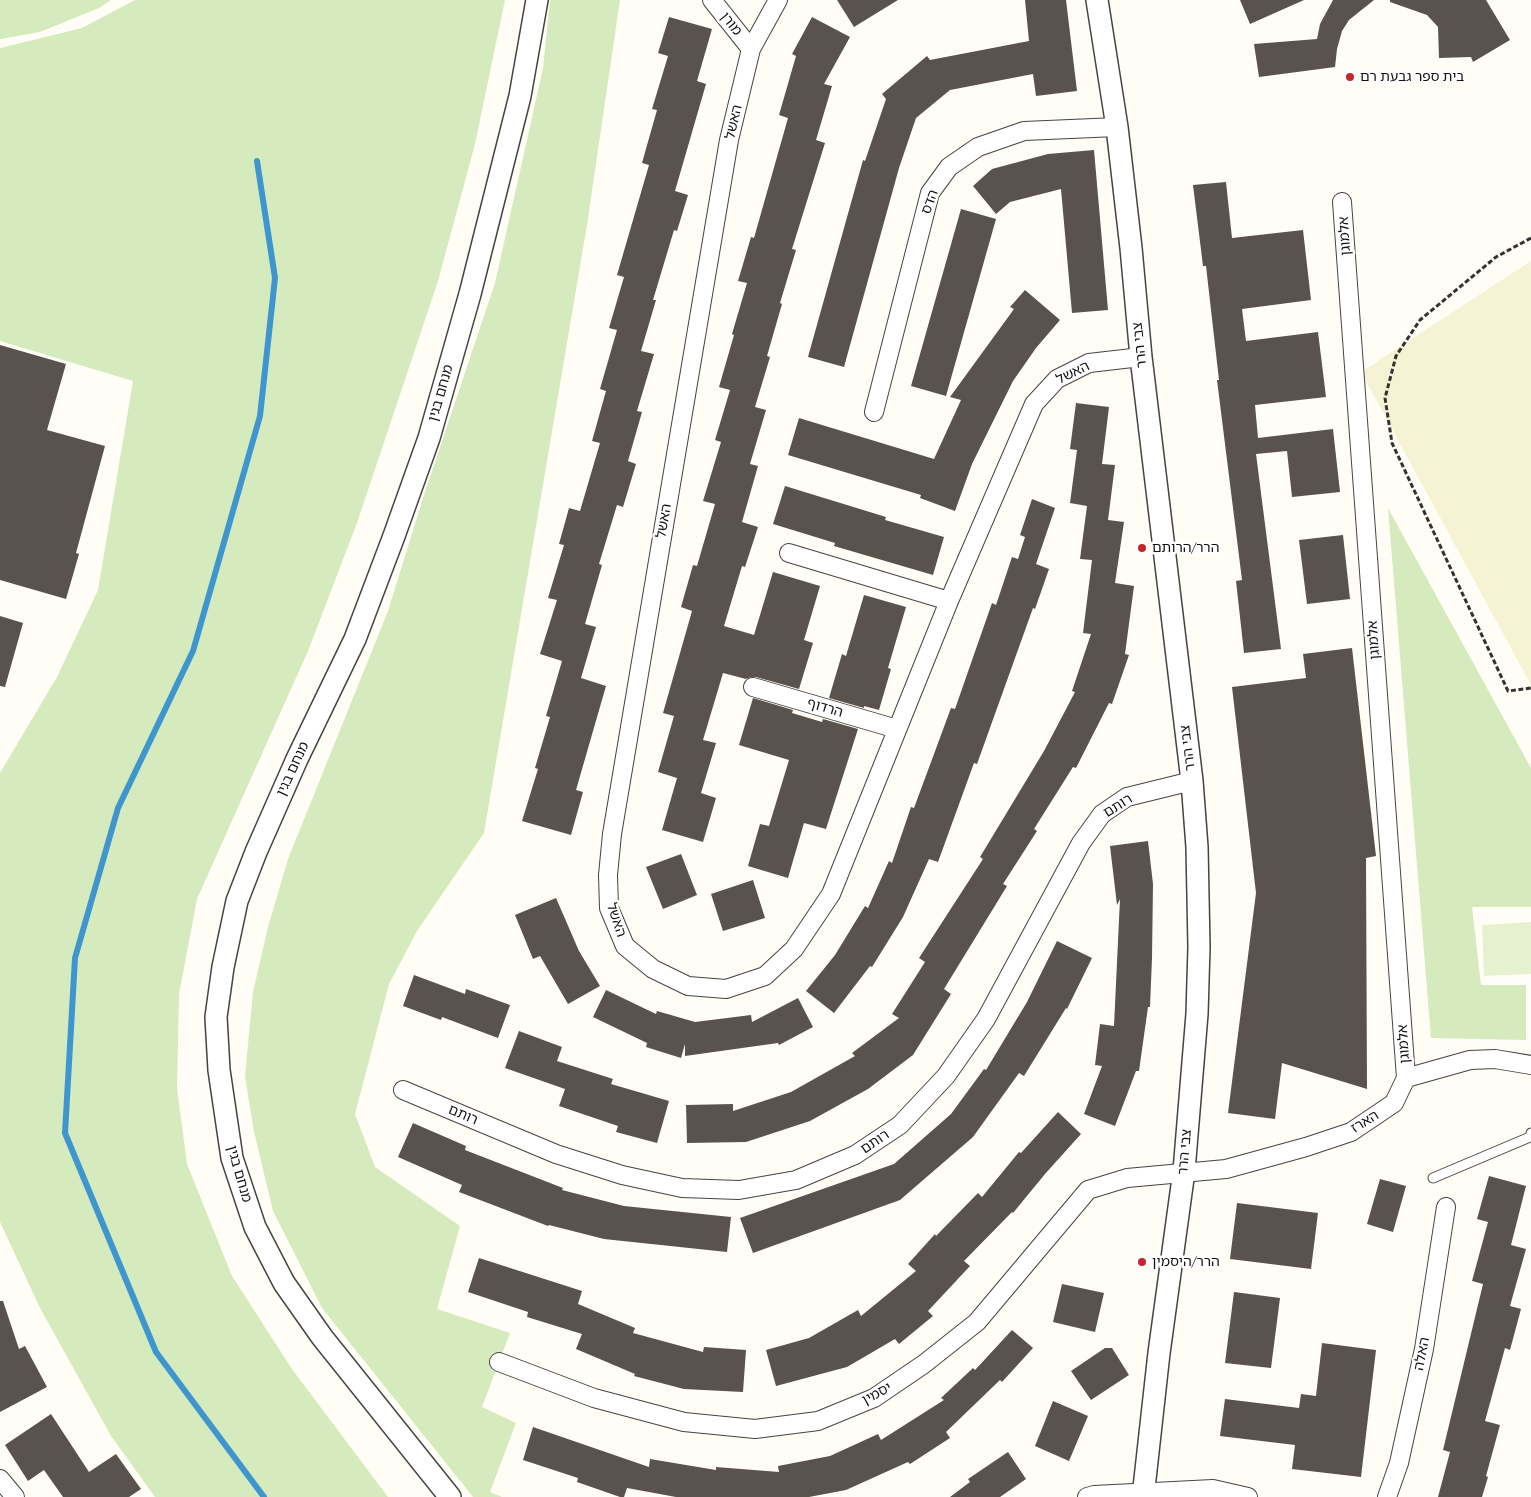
<!DOCTYPE html>
<html>
<head>
<meta charset="utf-8">
<style>
	body { margin:0 }
	canvas { display:block; background:#fffdf5 }
</style>
</head>
<body>
<canvas width="1531" height="1497"></canvas>
<script>
const context = document.querySelector('canvas').getContext('2d');
context.lineJoin = 'round';
function fill(path, color) {
  context.fillStyle = color;
  context.fill(path, 'evenodd');
}
function stroke(path, color, width, dash) {
  context.strokeStyle = color;
  context.lineWidth = width;
  context.lineCap = dash ? 'butt' : 'round';
  context.setLineDash(dash || []);
  context.stroke(path);
}
function drawText(font, color, halo, rows, align = 'center') {
  context.font = font + ' "PT Serif","Noto Sans Hebrew",serif';
  context.lineWidth = 5;
  context.setLineDash([]);
  context.textBaseline = 'middle';
  context.strokeStyle = halo;
  context.fillStyle = color;
  for (const [text, x, y, turn = 0] of rows) {
    context.save();
    context.translate(x, y);
    context.rotate((+turn || 0) * Math.PI / 180);
    context.textAlign = isNaN(turn) ? turn : align;
    if (halo) context.strokeText(text, 0, 0);
    context.fillText(text, 0, 0);
    context.restore();
  }
}
fill(new Path2D(`
	M 1531,261 L 1531,685 L 1361,372 Z`), '#f6f3d4');
fill(new Path2D(`
	M 0,0 L 111,0 L 99,8 L 40,32 L 0,39 Z
	M 135,0 L 505,0 L 475,144 L 438,281 L 357,523 L 308,651 L 197,899 L 179,994 L 177,1088 L 187,1164 L 232,1276 L 292,1369 L 388,1497 L 155,1497 L 111,1436 L 40,1308 L 0,1222 L 0,773 L 57,677 L 98,590 L 133,381 L 0,341 L 0,48 L 82,28 Z
	M 550,0 L 620,0 L 587,225 L 484,833 L 417,931 L 389,984 L 355,1114 L 375,1167 L 460,1226 L 437,1309 L 510,1333 L 482,1407 L 516,1423 L 490,1492 L 502,1497 L 473,1497 L 322,1308 L 273,1211 L 254,1132 L 245,1076 L 253,992 L 268,927 L 288,859 L 388,611 L 423,498 L 495,283 L 543,68 Z
	M 1388,508 L 1531,768 L 1531,907 L 1472,907 L 1481,985 L 1526,985 L 1526,1040 L 1431,1038 Z`), '#d5ebbd');
fill(new Path2D(`
	M 1531,922 L 1531,974 L 1484,976 L 1482,925 Z`), '#e6f2cf');
stroke(new Path2D(`
	M 257,161 L 275,278 L 260,416 L 193,651 L 118,808 L 75,958 L 65,1133 L 156,1352 L 264,1497`), '#3f96cf', 6);
fill(new Path2D(`
	M 837,0 L 898,0 L 854,27 Z
	M 1025,0 L 1066,0 L 1077,91 L 1036,96 L 1033,74 L 950,90 L 916,118 L 899,168 L 844,367 L 808,357 L 863,160 L 865,161 L 886,99 L 882,94 L 927,56 L 930,60 L 1029,41 Z
	M 1240,0 L 1304,0 L 1250,24 Z
	M 1333,0 L 1374,0 L 1349,20 L 1342,31 L 1337,49 L 1335,67 L 1259,77 L 1254,44 L 1317,39 L 1320,24 Z
	M 1390,0 L 1486,0 L 1510,40 L 1473,62 L 1471,57 L 1439,58 L 1438,27 L 1427,15 L 1390,2 Z
	M 669,17 L 712,29 L 697,81 L 706,84 L 675,191 L 688,195 L 677,231 L 674,230 L 653,300 L 656,300 L 641,351 L 654,354 L 637,411 L 642,412 L 628,461 L 636,464 L 623,507 L 617,505 L 599,564 L 602,565 L 585,624 L 596,627 L 581,678 L 606,686 L 576,790 L 583,792 L 571,835 L 522,821 L 538,769 L 535,768 L 550,717 L 546,716 L 562,661 L 540,654 L 557,600 L 548,598 L 564,545 L 559,544 L 569,508 L 580,511 L 600,443 L 592,441 L 606,391 L 600,389 L 617,330 L 609,328 L 624,277 L 617,275 L 649,165 L 642,163 L 657,110 L 652,109 L 668,56 L 658,53 Z
	M 812,17 L 850,37 L 824,84 L 832,86 L 816,140 L 825,143 L 792,249 L 796,250 L 780,303 L 782,304 L 767,356 L 770,357 L 755,407 L 766,410 L 750,464 L 758,466 L 742,522 L 758,527 L 745,567 L 742,566 L 724,626 L 754,635 L 773,572 L 820,586 L 804,640 L 813,643 L 799,689 L 756,677 L 751,677 L 746,679 L 723,673 L 703,740 L 716,743 L 701,793 L 716,798 L 703,842 L 662,830 L 677,778 L 658,772 L 674,716 L 663,713 L 692,611 L 681,607 L 693,565 L 697,566 L 715,504 L 703,501 L 721,442 L 715,440 L 730,390 L 719,387 L 734,335 L 732,334 L 747,283 L 738,281 L 751,237 L 754,238 L 788,118 L 779,115 L 796,56 L 792,54 Z
	M 1094,150 L 1108,310 L 1072,313 L 1061,189 L 1010,202 L 996,214 L 973,186 L 992,169 L 1048,154 Z
	M 1226,182 L 1232,238 L 1303,230 L 1311,300 L 1242,309 L 1246,341 L 1318,332 L 1326,397 L 1255,405 L 1258,438 L 1333,429 L 1340,492 L 1292,497 L 1287,451 L 1256,454 L 1281,649 L 1244,653 L 1236,581 L 1242,580 L 1217,380 L 1219,380 L 1206,266 L 1203,266 L 1193,185 Z
	M 961,209 L 996,219 L 946,396 L 911,386 Z
	M 1025,290 L 1060,320 L 1036,348 L 1013,381 L 972,464 L 955,511 L 920,498 L 921,495 L 788,455 L 799,418 L 934,459 L 961,400 L 950,397 L 1014,309 L 1010,307 Z
	M 0,345 L 66,364 L 47,430 L 105,446 L 76,553 L 79,554 L 66,599 L 0,580 Z
	M 1076,403 L 1109,407 L 1102,464 L 1115,465 L 1108,520 L 1124,522 L 1115,583 L 1134,586 L 1125,654 L 1129,655 L 1112,704 L 1109,703 L 1076,768 L 1073,767 L 1034,829 L 1037,831 L 1003,884 L 1007,886 L 944,989 L 951,994 L 913,1055 L 868,1089 L 810,1121 L 746,1142 L 687,1143 L 686,1105 L 733,1104 L 733,1111 L 791,1092 L 855,1056 L 852,1053 L 899,1018 L 892,1014 L 925,962 L 919,958 L 983,859 L 980,857 L 1044,751 L 1075,692 L 1072,691 L 1091,634 L 1083,633 L 1092,560 L 1080,559 L 1087,506 L 1070,503 L 1077,450 L 1070,449 Z
	M 785,486 L 886,517 L 885,520 L 944,537 L 933,575 L 834,546 L 835,543 L 773,524 Z
	M 1032,499 L 1055,508 L 1036,564 L 1049,569 L 1035,609 L 1033,608 L 977,764 L 974,763 L 938,862 L 929,859 L 903,917 L 872,967 L 870,966 L 834,1013 L 806,991 L 835,955 L 865,906 L 868,908 L 889,861 L 892,863 L 911,807 L 914,808 L 951,708 L 955,709 L 992,603 L 996,605 L 1012,557 L 1018,559 L 1025,537 L 1020,535 Z
	M 1343,535 L 1350,599 L 1307,604 L 1299,540 Z
	M 864,595 L 906,607 L 888,668 L 891,669 L 879,710 L 864,706 L 864,708 L 829,698 L 842,654 L 846,656 Z
	M 0,616 L 23,623 L 5,687 L 0,686 Z
	M 1352,648 L 1376,856 L 1366,858 L 1367,1089 L 1282,1063 L 1275,1119 L 1228,1113 L 1256,893 L 1232,687 L 1306,678 L 1303,654 Z
	M 753,698 L 793,710 L 792,713 L 822,722 L 823,719 L 858,729 L 826,829 L 804,823 L 788,878 L 748,866 L 760,824 L 769,826 L 789,760 L 739,745 Z
	M 1148,841 L 1153,884 L 1152,958 L 1150,1007 L 1148,1007 L 1139,1071 L 1136,1071 L 1115,1126 L 1084,1114 L 1102,1066 L 1095,1065 L 1100,1024 L 1114,1026 L 1120,899 L 1117,905 L 1110,846 Z
	M 681,854 L 697,895 L 663,909 L 646,867 Z
	M 753,880 L 765,918 L 723,931 L 711,894 Z
	M 556,898 L 579,951 L 600,986 L 568,1004 L 540,956 L 533,959 L 515,915 Z
	M 1057,941 L 1092,958 L 1067,1009 L 1066,1008 L 1024,1076 L 1019,1073 L 973,1137 L 900,1200 L 753,1253 L 740,1218 L 894,1164 L 951,1114 L 984,1069 L 986,1070 L 1027,1002 Z
	M 414,975 L 465,994 L 466,989 L 510,1005 L 498,1038 L 442,1017 L 441,1020 L 403,1006 Z
	M 606,990 L 656,1014 L 657,1011 L 695,1022 L 751,1015 L 752,1022 L 798,998 L 813,1027 L 779,1045 L 778,1043 L 685,1056 L 685,1044 L 681,1058 L 646,1047 L 647,1043 L 593,1017 Z
	M 519,1031 L 562,1047 L 557,1061 L 613,1079 L 611,1084 L 669,1101 L 657,1143 L 616,1132 L 618,1126 L 559,1106 L 565,1089 L 505,1068 Z
	M 1058,1112 L 1081,1134 L 1045,1174 L 1013,1213 L 1012,1212 L 964,1261 L 970,1266 L 928,1311 L 933,1316 L 899,1344 L 895,1339 L 847,1367 L 776,1386 L 766,1350 L 809,1338 L 858,1310 L 861,1316 L 916,1271 L 908,1264 L 935,1234 L 936,1236 L 978,1193 L 982,1197 L 1019,1152 L 1021,1153 Z
	M 413,1123 L 466,1146 L 465,1150 L 563,1188 L 562,1190 L 624,1206 L 731,1217 L 727,1252 L 604,1239 L 549,1225 L 548,1226 L 459,1192 L 462,1185 L 398,1157 Z
	M 1489,1176 L 1526,1186 L 1511,1245 L 1526,1249 L 1510,1306 L 1521,1309 L 1510,1350 L 1505,1348 L 1485,1421 L 1500,1425 L 1486,1476 L 1488,1477 L 1482,1497 L 1438,1497 L 1450,1452 L 1443,1450 L 1483,1284 L 1472,1281 L 1488,1222 L 1477,1219 Z
	M 1380,1179 L 1406,1186 L 1393,1232 L 1367,1224 Z
	M 1237,1203 L 1318,1213 L 1311,1269 L 1230,1259 Z
	M 479,1258 L 582,1291 L 578,1304 L 635,1328 L 633,1333 L 703,1352 L 704,1347 L 746,1350 L 743,1392 L 684,1389 L 634,1376 L 635,1374 L 576,1349 L 582,1334 L 527,1317 L 528,1312 L 468,1292 Z
	M 1062,1284 L 1104,1293 L 1095,1332 L 1053,1322 Z
	M 1234,1292 L 1280,1298 L 1271,1368 L 1225,1363 Z
	M 0,1301 L 3,1301 L 19,1349 L 25,1346 L 47,1387 L 0,1412 Z
	M 1012,1330 L 1033,1348 L 1002,1382 L 1000,1380 L 946,1432 L 950,1438 L 910,1464 L 908,1462 L 846,1490 L 809,1497 L 676,1497 L 627,1488 L 624,1497 L 620,1497 L 577,1482 L 578,1478 L 523,1460 L 533,1427 L 649,1467 L 650,1459 L 716,1470 L 716,1467 L 779,1472 L 778,1466 L 830,1456 L 878,1434 L 881,1440 L 944,1400 L 941,1398 L 973,1368 L 975,1370 Z
	M 1322,1343 L 1376,1350 L 1361,1477 L 1292,1469 L 1295,1445 L 1220,1436 L 1225,1399 L 1299,1408 L 1301,1394 L 1316,1396 Z
	M 1105,1348 L 1112,1348 L 1129,1375 L 1091,1400 L 1071,1371 Z
	M 1053,1401 L 1088,1416 L 1069,1461 L 1035,1446 Z
	M 51,1414 L 89,1472 L 116,1454 L 141,1489 L 129,1497 L 63,1497 L 44,1470 L 28,1481 L 5,1445 Z
	M 1008,1452 L 1026,1479 L 1000,1497 L 950,1497 L 970,1482 L 968,1479 Z`), '#5a524d');
const service = new Path2D(`
	M 1433,1178 L 1530,1137 L 1531,1133`);
const minor = new Path2D(`
	M 712,0 L 751,49
	M 778,0 L 751,49 L 729,140 L 612,834 L 608,875 L 609,908 L 625,946 L 653,969 L 688,986 L 726,989 L 765,976 L 794,949 L 831,894 L 949,601 L 1034,404 L 1057,379 L 1089,363 L 1141,357
	M 1342,202 L 1406,1078
	M 874,412 L 930,193 L 949,167 L 978,147 L 1024,131 L 1117,127
	M 789,553 L 949,601
	M 753,687 L 897,729
	M 403,1090 L 556,1154 L 622,1175 L 682,1188 L 739,1190 L 796,1180 L 855,1155 L 900,1125 L 946,1076 L 986,1019 L 1081,843 L 1102,814 L 1127,797 L 1192,781
	M 499,1362 L 594,1398 L 684,1422 L 755,1429 L 818,1421 L 874,1398 L 924,1364 L 977,1322 L 1088,1190 L 1127,1178 L 1226,1169 L 1306,1147 L 1351,1132 L 1394,1103 L 1406,1078 L 1470,1060 L 1495,1059 L 1531,1065
	M 0,1479 L 15,1497
	M 1087,1497 L 1094,1495 L 1213,1489 L 1248,1497
	M 1387,1497 L 1399,1463 L 1424,1349 L 1446,1207`);
const tertiary = new Path2D(`
	M 1097,0 L 1117,127 L 1131,248 L 1141,357 L 1192,781 L 1197,847 L 1199,947 L 1197,1014 L 1184,1171 L 1159,1353 L 1143,1497
	M 450,1497 L 322,1337 L 284,1283 L 255,1227 L 232,1158 L 219,1070 L 216,1017 L 223,967 L 237,901 L 256,852 L 297,759 L 355,639 L 394,536 L 429,438 L 470,294 L 520,96 L 537,0`);
stroke(service, '#444', 11);
stroke(minor, '#444', 20);
stroke(tertiary, '#444', 24);
stroke(new Path2D(`
	M 1531,238 L 1496,257 L 1420,320 L 1396,356 L 1385,398 L 1392,443 L 1508,691 L 1531,688`), '#333', 3, [5, 2.5]);
stroke(service, '#fff', 9);
stroke(minor, '#fff', 18);
stroke(tertiary, '#fff', 21);
for (const [x, y, r, color] of [
	[1350,77,5,"#c4262e"],
	[1142,548,5,"#c4262e"],
	[1142,1262,5,"#c4262e"]
]) {
  const dot = new Path2D();
  dot.arc(x, y, r, 0, 2 * Math.PI);
  context.fillStyle = color;
  context.fill(dot);
  stroke(dot, '#fff', 2);
}
drawText('14px', '#111', '#fff', [
	["מורן",731,24,51],
	["האשל",734,122,-77],
	["הדס",930,202,-70],
	["אלמוגן",1345,236,-94],
	["צבי הרר",1140,345,-96],
	["האשל",1073,373,-26],
	["מנחם בגין",441,393,-74],
	["האשל",664,521,-80],
	["אלמוגן",1374,640,-94],
	["הרדוף",825,708,16],
	["צבי הרר",1188,748,-97],
	["מנחם בגין",293,769,-65],
	["רותם",1118,806,-32],
	["האשל",616,920,72],
	["אלמוגן",1404,1044,-94],
	["רותם",463,1115,23],
	["הארז",1365,1122,-32],
	["רותם",875,1142,-34],
	["צבי הרר",1185,1152,-85],
	["מנחם בגין",239,1174,74],
	["האלה",1422,1354,-79],
	["יסמין",877,1394,-29]
]);
drawText('14px', '#111', '#fff', [
	["בית ספר גבעת רם",1360,77],
	["הרר/הרותם",1152,548],
	["הרר/היסמין",1152,1262]
], 'left');
</script>
</body>
</html>
